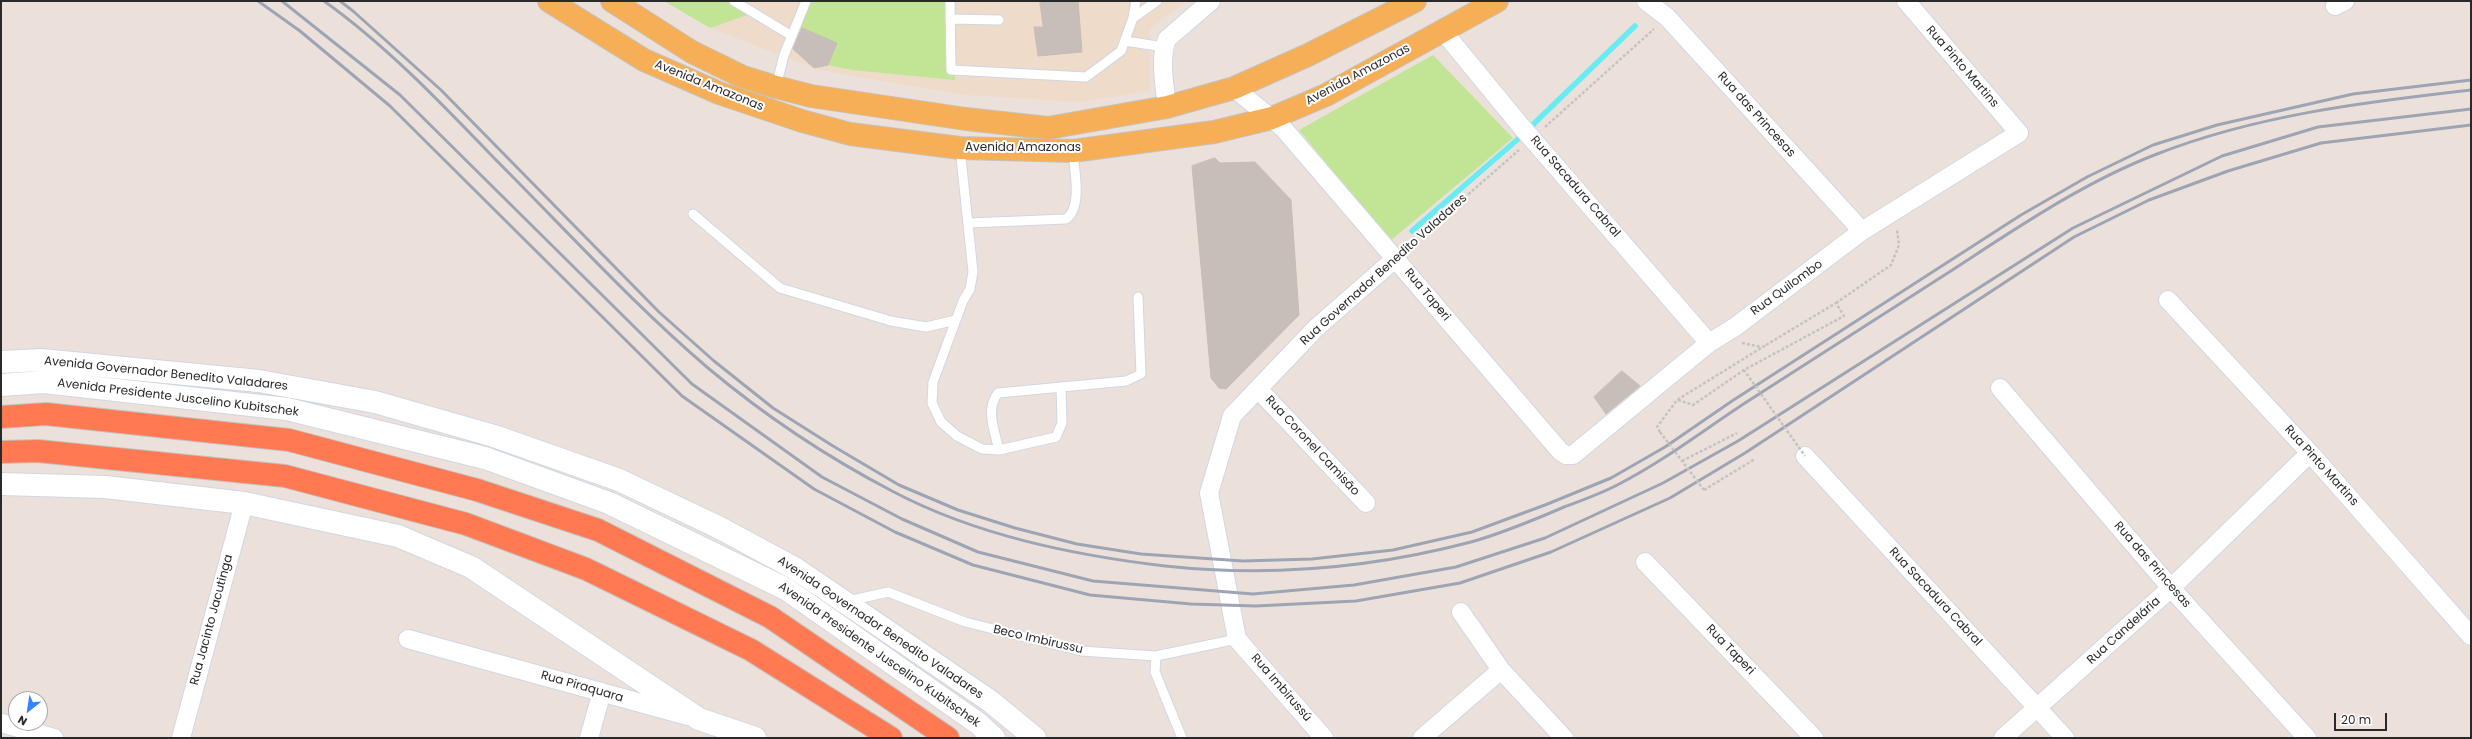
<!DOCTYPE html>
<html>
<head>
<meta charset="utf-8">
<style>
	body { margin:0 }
	#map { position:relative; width:2472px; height:739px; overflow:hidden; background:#ece1da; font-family:Poppins,sans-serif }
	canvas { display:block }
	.frame { position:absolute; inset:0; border:2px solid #292929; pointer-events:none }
	.north { position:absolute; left:8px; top:691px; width:40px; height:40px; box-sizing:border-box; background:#fff; border:1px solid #a9a9a9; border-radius:50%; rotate:210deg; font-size:11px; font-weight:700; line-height:16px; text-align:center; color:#292929 }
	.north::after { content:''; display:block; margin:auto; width:14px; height:18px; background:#3584ff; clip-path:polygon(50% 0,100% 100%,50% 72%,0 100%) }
	.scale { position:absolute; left:2334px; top:713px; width:53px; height:18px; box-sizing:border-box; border:2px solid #292929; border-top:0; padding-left:5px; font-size:12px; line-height:14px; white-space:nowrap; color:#292929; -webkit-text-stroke:3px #fff; paint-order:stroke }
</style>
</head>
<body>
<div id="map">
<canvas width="2472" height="739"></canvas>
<div class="frame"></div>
<div class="north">N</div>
<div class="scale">20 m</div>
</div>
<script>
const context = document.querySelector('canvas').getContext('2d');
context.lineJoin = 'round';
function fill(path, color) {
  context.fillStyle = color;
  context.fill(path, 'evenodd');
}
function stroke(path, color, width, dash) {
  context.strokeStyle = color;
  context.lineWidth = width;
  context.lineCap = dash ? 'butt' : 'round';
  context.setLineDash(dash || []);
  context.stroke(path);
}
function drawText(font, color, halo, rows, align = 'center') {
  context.font = font + ' Poppins,sans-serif';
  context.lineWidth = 4;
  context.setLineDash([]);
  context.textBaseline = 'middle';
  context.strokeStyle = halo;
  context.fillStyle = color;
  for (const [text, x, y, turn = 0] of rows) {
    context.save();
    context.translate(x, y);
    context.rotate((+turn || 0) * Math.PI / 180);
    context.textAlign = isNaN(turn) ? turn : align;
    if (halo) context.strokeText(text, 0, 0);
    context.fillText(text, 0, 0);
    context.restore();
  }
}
fill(new Path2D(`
	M 664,1 L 1186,1 L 1150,29 L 1150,91 L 1081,102 L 964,95 L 819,70 L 710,28 Z`), '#efdbc9');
fill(new Path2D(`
	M 664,1 L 730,1 L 750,14 L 710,28 Z
	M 811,1 L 950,1 L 955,80 L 852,70 L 828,65 L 837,43 L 799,27 Z
	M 1433,55 L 1513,138 L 1390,241 L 1299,130 Z`), '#c1e594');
stroke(new Path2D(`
	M 1412,231 L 1518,139 L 1635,26`), '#69ebf3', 5.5);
const building = new Path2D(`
	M 1040,1 L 1078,1 L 1082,52 L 1038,56 L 1034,27 L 1043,27 Z
	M 802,28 L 837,43 L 828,65 L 814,68 L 793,49 Z
	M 1215,158 L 1220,163 L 1255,162 L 1291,200 L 1299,315 L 1226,389 L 1219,388 L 1211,378 L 1192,166 Z
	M 1622,371 L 1640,386 L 1606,414 L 1594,397 Z`);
fill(building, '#c7beba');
stroke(building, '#c8bdb4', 1);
const lane = new Path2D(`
	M 734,1 L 792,36
	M 950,1 L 951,70 L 1086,77 L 1121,51 L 1133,18 L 1157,1
	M 1133,18 L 1136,1
	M 950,19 L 999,20
	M 1125,41 L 1164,47
	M 776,87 L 784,55 L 806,1
	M 960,148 L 973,272 L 970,289 L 963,301 L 933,382 L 932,403 L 941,422 L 957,436 L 982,449 L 999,450 L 1056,437 L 1062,423 L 1061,387
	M 693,214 L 780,288 L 891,321 L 926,327 L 956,320
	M 969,223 L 1066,219 C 1083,207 1074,170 1073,151
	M 999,450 C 995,432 985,409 998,393 L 1126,381 L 1141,374 L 1138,297
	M 848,601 L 888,592 L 965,622 L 1081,651 L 1156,656 L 1237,639
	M 1156,656 L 1155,672 L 1182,738`);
const street = new Path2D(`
	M 1646,1 L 1667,17 L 1862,231
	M 2335,6 L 2345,1
	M 1442,30 L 1520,125 L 1709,343
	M 1234,88 L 1283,128 L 1560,451 L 1566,455 L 1573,455 L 1709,343 L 1735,327 L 1862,231 L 2019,133 L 1906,1
	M 1167,107 C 1165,86 1159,60 1167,39 L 1211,1
	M 2168,300 L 2310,453 L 2471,636
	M 2000,388 L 2171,588 L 2307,738
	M 1258,389 L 1366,503
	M 1805,456 L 2065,738
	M 1645,562 L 1814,738
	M 1461,612 L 1501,670 L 1564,738
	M 408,639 L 688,716
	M 1,723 L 54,738
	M 181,738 L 244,503
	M 589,738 L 602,692
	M 1324,738 L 1237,639 L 1209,493 L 1232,416 L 1316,328 L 1396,258
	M 1422,738 L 1501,670
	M 2003,738 L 2171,588 L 2310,453`);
const secondary = new Path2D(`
	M 1,362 L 41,360 L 259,381 L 375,402 L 494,436 L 619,480 L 718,527 L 796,569 L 990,701 L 1035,738
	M 1,385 L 44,382 L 287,409 L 485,458 L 609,503 L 786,589 L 979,724 L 994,738
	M 1,484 L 105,487 L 244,503 L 398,536 L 471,567 L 699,719 L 755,738`);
const primary = new Path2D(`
	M 549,1 L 644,60 L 719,93 L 802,121 L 850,134 L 960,148 L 1073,151 L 1214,132 L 1272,118 L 1326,95 L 1497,1
	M 612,1 L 692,52 L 743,77 L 776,87 L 811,96 L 966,119 L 1048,128 L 1167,107 L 1234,88 L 1308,55 L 1415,1`);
const highway = new Path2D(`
	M 1,417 L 46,414 L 289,440 L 477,490 L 598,530 L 770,617 L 948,738
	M 1,452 L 38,451 L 285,476 L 466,524 L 586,569 L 751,650 L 891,738`);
stroke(lane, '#d0d7e3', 11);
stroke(street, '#d0d7e3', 20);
stroke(secondary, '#d0d7e3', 24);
stroke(primary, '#c3c3c3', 24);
stroke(highway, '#c3c3c3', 24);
stroke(new Path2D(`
	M 1545,127 L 1654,29
	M 1408,247 L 1519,150
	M 1836,303 L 1891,265 L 1899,245 L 1897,230
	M 1742,343 L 1762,347
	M 1678,400 L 1693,405 L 1744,370
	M 1660,432 L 1657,427 L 1677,400 L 1766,345
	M 1682,461 L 1737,433
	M 1704,490 L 1755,459`), '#c3c3c3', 2.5, [3, 2]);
stroke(lane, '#fff', 9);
stroke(street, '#fff', 18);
stroke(secondary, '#fff', 22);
stroke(primary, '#f6af56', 22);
stroke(highway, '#ff7a53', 22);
stroke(new Path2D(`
	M 258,1 L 300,31 L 390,106 L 682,396 L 814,489 L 895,532 L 973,565 L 1090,595 L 1191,604 L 1256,606 L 1356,601 L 1460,583 L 1551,552 L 1670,498 L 1745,453 L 2074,237 L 2149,200 L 2228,171 L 2321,143 L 2471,125
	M 282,1 L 400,95 L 692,384 L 822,477 L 902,519 L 978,552 L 1093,581 L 1253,594 L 1354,585 L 1456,567 L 1545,538 L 1663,483 L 1738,441 L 2073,228 L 2222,156 L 2318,127 L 2471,109
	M 324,1 C 387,46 442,104 496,160 C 566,230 633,304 708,368 C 764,415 827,457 892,491 C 975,535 1072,555 1165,566 C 1267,577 1372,568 1471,542 C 1503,533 1534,520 1564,507 C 1583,500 1603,493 1621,483 C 1665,460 1704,430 1745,403 C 1811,360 1877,318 1943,276 C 2011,232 2081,183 2157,154 C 2257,115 2365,102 2471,90
	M 340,1 L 353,11 L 441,90 L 659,312 L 714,361 L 773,408 L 833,446 L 899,485 L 958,510 L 1015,528 L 1077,544 L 1141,554 L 1243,561 L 1312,559 L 1393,550 L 1472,532 L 1545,505 L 1611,478 L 1665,447 L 1732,401 L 2021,215 L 2087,177 L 2153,145 L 2217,125 L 2353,94 L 2471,80`), '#9da5b5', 3);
stroke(new Path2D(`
	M 1766,345 L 1836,303 L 1844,316 L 1744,370 L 1805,456
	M 1660,432 L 1704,490`), '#c3c3c3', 2.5, [3, 2]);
drawText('12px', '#292929', '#fff', [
	["Rua Pinto Martins",1962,67,49],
	["Avenida Amazonas",1358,75,-28],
	["Avenida Amazonas",709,86,22],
	["Rua das Princesas",1756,115,48],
	["Avenida Amazonas",1023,148],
	["Rua Sacadura Cabral",1575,187,49],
	["Rua Governador Benedito Valadares",1384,270,-42],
	["Rua Quilombo",1787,288,-36],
	["Rua Taperi",1427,295,50],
	["Avenida Governador Benedito Valadares",166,374,6],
	["Avenida Presidente Juscelino Kubitschek",178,398,7],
	["Rua Coronel Camisão",1312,446,47],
	["Rua Pinto Martins",2321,466,48],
	["Rua das Princesas",2152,565,49],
	["Rua Sacadura Cabral",1935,597,47],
	["Rua Jacinto Jacutinga",212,620,-75],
	["Avenida Governador Benedito Valadares",880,628,34],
	["Rua Candelária",2124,631,-42],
	["Beco Imbirussu",1038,640,13],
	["Rua Taperi",1730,650,46],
	["Avenida Presidente Juscelino Kubitschek",879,655,35],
	["Rua Piraquara",582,687,16],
	["Rua Imbirussú",1281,688,49]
]);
</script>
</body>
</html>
